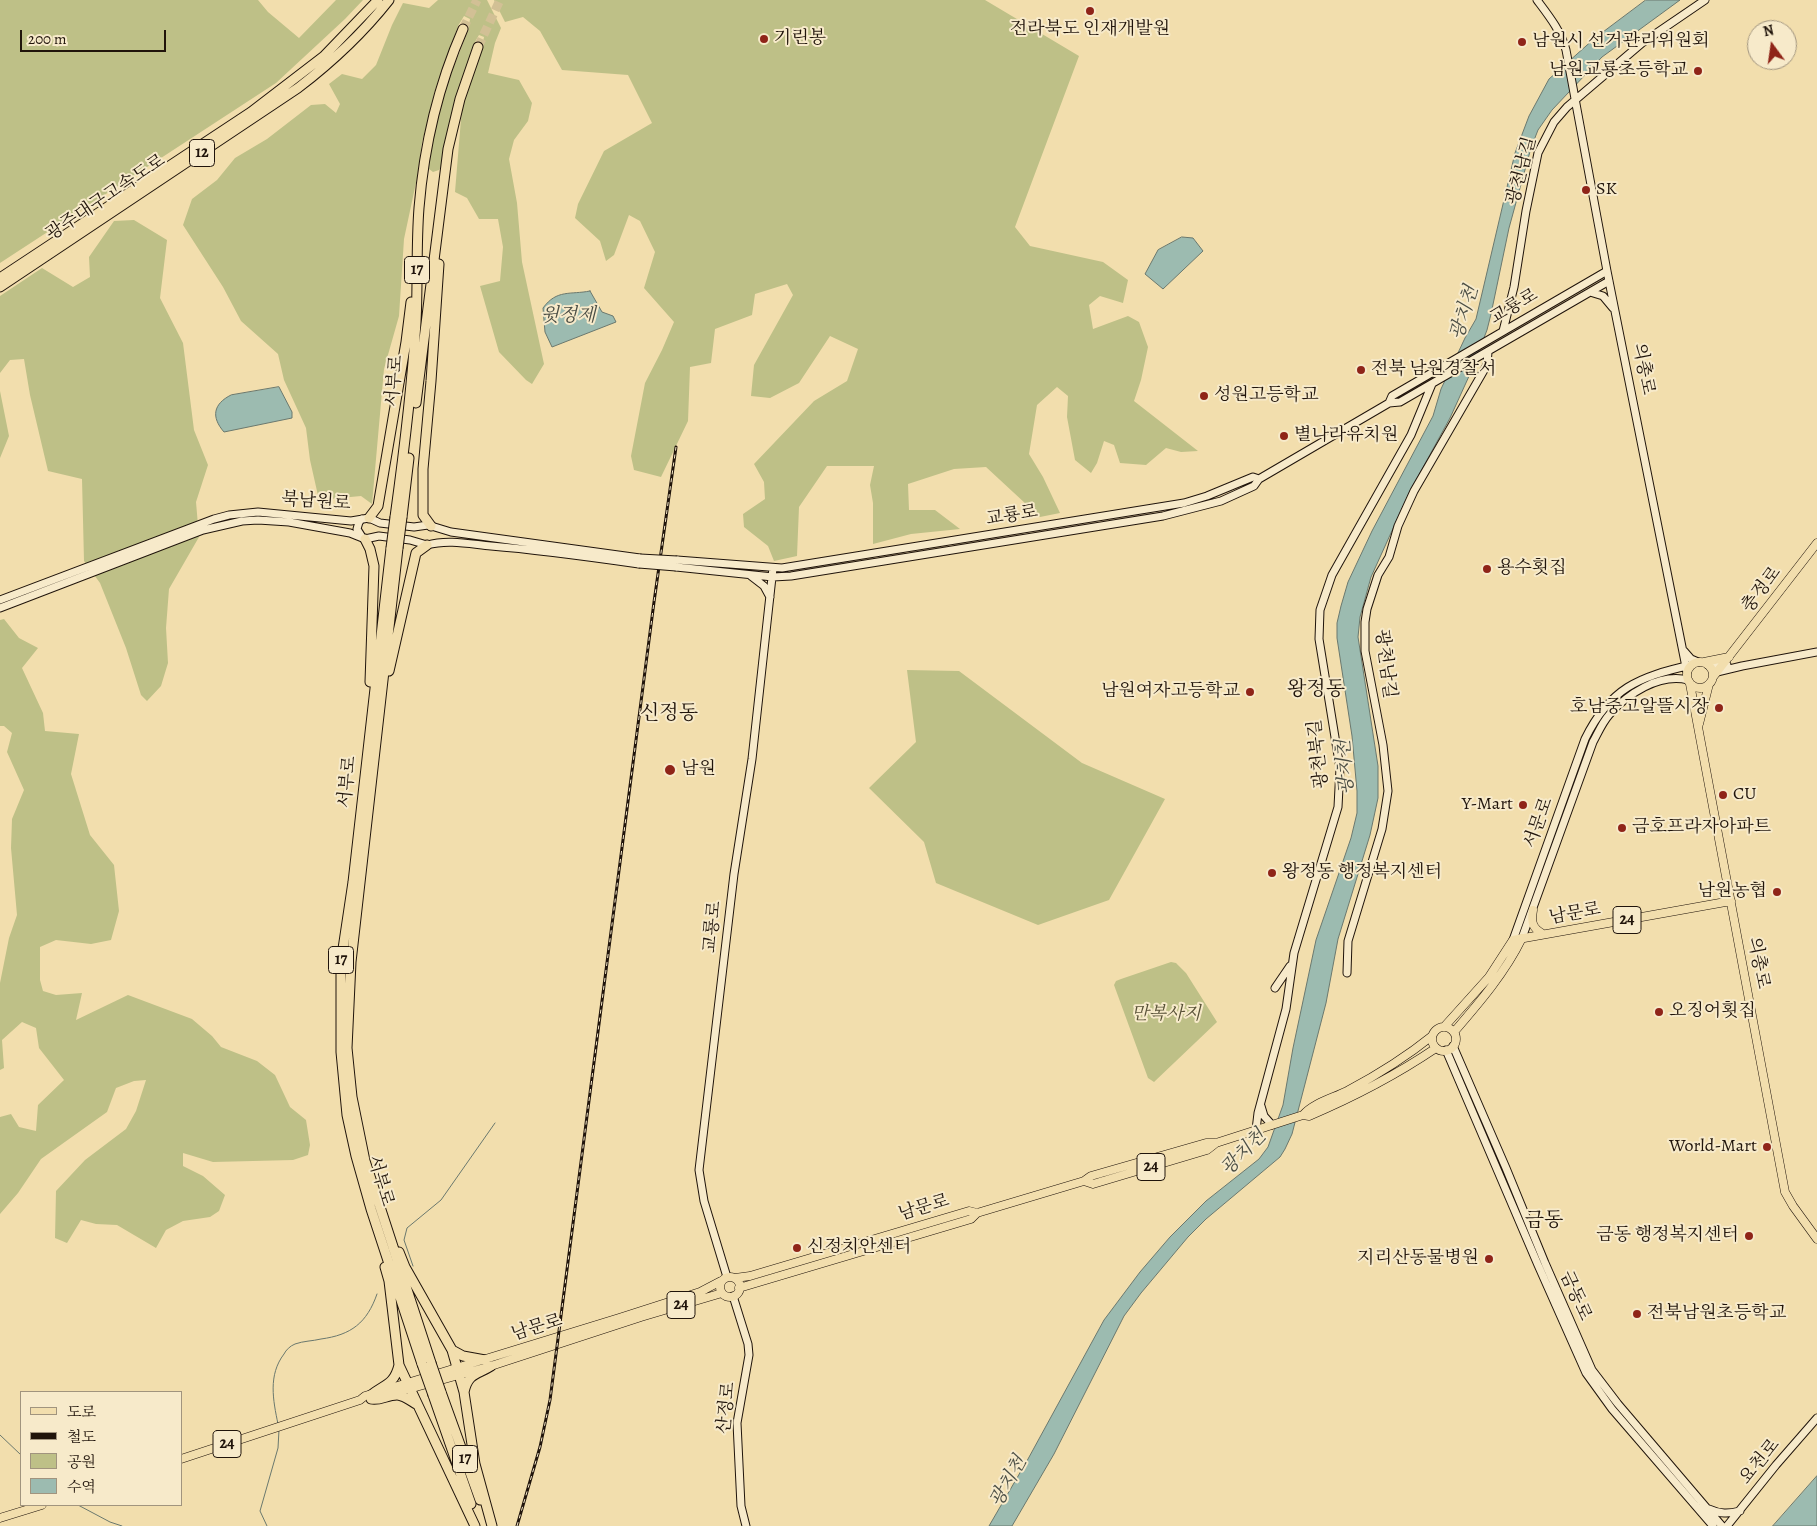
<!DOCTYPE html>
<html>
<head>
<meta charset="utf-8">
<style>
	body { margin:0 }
	#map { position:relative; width:1817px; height:1526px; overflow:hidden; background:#f2dead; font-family:Alegreya,"Noto Serif KR",serif }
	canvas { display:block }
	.legend { position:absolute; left:20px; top:1391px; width:162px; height:115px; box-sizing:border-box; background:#f7eaca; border:1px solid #a1947e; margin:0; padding:6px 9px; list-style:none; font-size:15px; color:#20140b }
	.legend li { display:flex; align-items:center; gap:10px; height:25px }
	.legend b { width:25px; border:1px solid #a1947e }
	.north { position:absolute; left:1747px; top:20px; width:50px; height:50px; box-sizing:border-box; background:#f7eaca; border:1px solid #a1947e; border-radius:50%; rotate:346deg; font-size:14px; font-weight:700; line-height:20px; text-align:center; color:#20140b }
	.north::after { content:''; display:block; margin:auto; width:18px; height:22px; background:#8f2418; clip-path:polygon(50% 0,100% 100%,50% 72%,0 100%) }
	.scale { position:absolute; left:20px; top:30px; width:146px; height:22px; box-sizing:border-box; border:2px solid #20140b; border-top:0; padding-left:6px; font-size:15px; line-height:18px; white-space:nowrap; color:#20140b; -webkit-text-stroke:4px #f7eaca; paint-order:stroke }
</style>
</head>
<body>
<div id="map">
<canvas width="1817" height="1526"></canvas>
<ul class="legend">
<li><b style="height:6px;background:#f2dead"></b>도로</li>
<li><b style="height:6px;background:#20140b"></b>철도</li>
<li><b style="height:14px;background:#bec087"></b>공원</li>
<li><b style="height:14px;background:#9cbbb0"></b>수역</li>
</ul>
<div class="north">N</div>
<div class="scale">200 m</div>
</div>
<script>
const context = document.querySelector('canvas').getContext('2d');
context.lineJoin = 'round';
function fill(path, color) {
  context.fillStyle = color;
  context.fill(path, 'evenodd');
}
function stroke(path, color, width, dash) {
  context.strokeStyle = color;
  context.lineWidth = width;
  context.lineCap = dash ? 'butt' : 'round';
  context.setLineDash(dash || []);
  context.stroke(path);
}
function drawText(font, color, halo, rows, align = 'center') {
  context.font = font + ' Alegreya,"Noto Serif KR",serif';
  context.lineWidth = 4;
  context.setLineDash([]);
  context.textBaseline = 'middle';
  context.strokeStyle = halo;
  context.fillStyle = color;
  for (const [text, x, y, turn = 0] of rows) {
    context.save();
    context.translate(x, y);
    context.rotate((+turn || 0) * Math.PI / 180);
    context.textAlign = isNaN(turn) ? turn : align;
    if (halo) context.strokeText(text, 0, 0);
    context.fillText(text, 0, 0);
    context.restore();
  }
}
fill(new Path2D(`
	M 0,0 L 258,0 L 268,12 L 299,38 L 336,0 L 363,0 L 345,19 L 276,83 L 0,263 Z
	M 438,0 L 487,0 L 501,28 L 495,43 L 488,73 L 519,80 L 532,103 L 528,121 L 514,140 L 509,159 L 517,203 L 522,262 L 544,364 L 532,384 L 526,380 L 499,352 L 480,286 L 500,281 L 503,247 L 498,219 L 479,219 L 467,198 L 455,192 L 462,107 L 482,47 L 484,37 L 479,35 L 476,40 L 456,99 L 450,123 L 443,164 L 439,170 L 433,172 L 429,169 L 430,150 L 444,91 L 468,31 L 470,19 L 464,16 L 458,26 L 435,90 L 422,143 L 417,178 L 404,239 L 399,316 L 384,369 L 372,504 L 361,496 L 319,500 L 310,460 L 306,428 L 284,380 L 278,354 L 241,321 L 223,287 L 183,225 L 192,199 L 217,180 L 235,158 L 267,139 L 311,105 L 325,104 L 336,113 L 340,104 L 329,84 L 342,74 L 362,79 L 376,65 L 392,25 L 403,3 L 429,8 Z
	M 494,0 L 985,0 L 1079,56 L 1015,227 L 1030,246 L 1103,262 L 1128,280 L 1123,303 L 1100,296 L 1089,305 L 1093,329 L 1128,316 L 1139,322 L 1148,347 L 1141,380 L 1134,401 L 1198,451 L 1181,452 L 1166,448 L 1146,465 L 1120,463 L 1114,445 L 1104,441 L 1097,463 L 1091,473 L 1075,460 L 1067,417 L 1068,396 L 1057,387 L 1037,405 L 1029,454 L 1043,477 L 1060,513 L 1040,517 L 986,467 L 954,469 L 908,484 L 909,510 L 935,510 L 960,529 L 911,534 L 873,544 L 873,503 L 870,485 L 874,466 L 827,466 L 799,507 L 797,556 L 774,561 L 768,546 L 744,527 L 743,514 L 765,499 L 764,482 L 754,464 L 814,401 L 847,381 L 858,349 L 830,336 L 799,383 L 770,398 L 751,396 L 754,365 L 793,295 L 787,284 L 755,294 L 752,315 L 715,329 L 711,363 L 690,367 L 688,421 L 661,477 L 634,470 L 631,456 L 645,383 L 662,350 L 674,322 L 644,288 L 655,252 L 640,221 L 629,215 L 614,255 L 606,261 L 600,241 L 575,218 L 578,204 L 604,151 L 652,123 L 628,75 L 562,70 L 540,31 L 523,17 L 505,22 Z
	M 134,220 L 167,240 L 160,298 L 183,343 L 194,430 L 208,465 L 196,502 L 199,537 L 169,589 L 166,628 L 168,663 L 161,686 L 147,701 L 141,695 L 126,648 L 100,583 L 84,561 L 82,479 L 48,471 L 30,395 L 24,359 L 10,360 L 0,373 L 0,296 L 42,268 L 73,287 L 90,277 L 89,257 L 114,221 Z
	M 0,391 L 9,436 L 0,458 Z
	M 4,619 L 19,638 L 38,648 L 22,668 L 43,713 L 45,731 L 79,734 L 71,774 L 90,835 L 114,865 L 119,911 L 111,940 L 91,944 L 56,940 L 40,947 L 40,980 L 43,991 L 56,995 L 82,993 L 76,1020 L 128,995 L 192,1019 L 212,1036 L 221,1047 L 257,1061 L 275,1075 L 290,1107 L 306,1120 L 310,1145 L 308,1155 L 293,1160 L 213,1162 L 183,1153 L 183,1166 L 203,1176 L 225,1195 L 219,1211 L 210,1217 L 183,1221 L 166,1230 L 156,1248 L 117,1225 L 96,1224 L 81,1220 L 67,1243 L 55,1238 L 56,1191 L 85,1160 L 126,1129 L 136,1111 L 146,1080 L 134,1081 L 116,1088 L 107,1112 L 41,1159 L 18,1193 L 0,1214 L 0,1117 L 11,1114 L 19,1127 L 36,1131 L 38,1105 L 64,1080 L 39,1048 L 36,1028 L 22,1022 L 2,1040 L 4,1068 L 0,1070 L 0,983 L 9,938 L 17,915 L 11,848 L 12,819 L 24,790 L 7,752 L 12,733 L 4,726 L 0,726 L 0,620 Z
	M 907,670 L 959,671 L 1082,763 L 1165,799 L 1109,900 L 1038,925 L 936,883 L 924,842 L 869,788 L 916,742 Z
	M 1171,962 L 1176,963 L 1186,973 L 1217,1022 L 1154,1082 L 1148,1078 L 1114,985 L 1116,981 L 1121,979 Z`), '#bec087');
const water = new Path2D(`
	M 1646,0 L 1680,0 L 1602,57 L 1552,110 L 1538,130 L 1531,148 L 1509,228 L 1491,314 L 1487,330 L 1470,374 L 1450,418 L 1410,491 L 1371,577 L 1360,617 L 1358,637 L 1378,766 L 1378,798 L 1370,835 L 1338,939 L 1326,1003 L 1292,1134 L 1285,1149 L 1280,1157 L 1206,1219 L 1188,1237 L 1141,1293 L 1124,1316 L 1054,1454 L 1012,1526 L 989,1526 L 1028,1459 L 1104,1320 L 1140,1272 L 1170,1237 L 1206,1201 L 1259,1159 L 1268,1147 L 1283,1105 L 1293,1048 L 1316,940 L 1351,838 L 1357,813 L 1357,791 L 1352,736 L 1337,638 L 1337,623 L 1341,606 L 1348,582 L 1372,531 L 1433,416 L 1441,389 L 1465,338 L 1476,319 L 1515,153 L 1529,116 L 1549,79 L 1595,38 Z
	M 1182,237 L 1193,238 L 1203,251 L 1163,289 L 1145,274 L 1158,250 Z
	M 590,291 L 602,312 L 613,316 L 616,322 L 552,347 L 545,332 L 543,308 C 557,289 570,295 590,291 Z
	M 279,387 L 292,412 L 292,418 L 224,432 C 211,417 213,404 231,395 Z
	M 1817,1476 L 1817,1526 L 1773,1526 Z`);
fill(water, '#9cbbb0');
stroke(water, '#6a786e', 1);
stroke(new Path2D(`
	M 413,1266 L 404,1240 L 407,1228 L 441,1200 L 495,1123
	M 278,1424 C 273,1400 268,1375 284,1354 C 286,1350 290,1346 295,1344 C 303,1341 313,1341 321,1339 C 351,1335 367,1323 377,1294
	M 0,1435 L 21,1455
	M 78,1505 L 110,1522 L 122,1526
	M 267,1526 L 260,1511 L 278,1448 L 279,1430`), '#6a786e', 1);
stroke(new Path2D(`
	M 463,29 L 477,0
	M 478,47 L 500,0`), '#d2c095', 9, [9, 4.5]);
const secondary = new Path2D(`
	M 1537,0 C 1549,16 1561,31 1566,50 L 1607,271 L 1687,672
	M 1590,292 L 1603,296 L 1613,308
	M 1503,331 L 1514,287 L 1526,211 L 1538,153 L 1554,122 L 1567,107 L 1642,43 L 1705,0
	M 1389,403 L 1392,396 L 1607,271
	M 362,537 L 357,529 L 359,522 L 362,519
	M 677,560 L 782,568 L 1184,503 L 1207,496 L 1253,477 L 1259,479
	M 676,567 L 773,577 L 791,576 L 1163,516 L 1221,501 L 1254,486 L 1259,479 L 1389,403 L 1400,402 L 1609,281
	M 751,576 L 764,586 L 770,597
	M 0,600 L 214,519 L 229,515 L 258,512 L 351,521 L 369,518 L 380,523 L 414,527 L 428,525 L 451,532 L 640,558
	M 0,608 L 203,530 L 242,521 L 258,520 L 289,522 L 350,533 L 365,539 L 379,536 L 410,540 L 427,545 C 448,539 470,544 491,546 C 541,550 590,557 639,564
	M 1684,651 L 1691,659 L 1698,662
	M 1708,665 L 1727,665
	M 1717,672 L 1742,666 L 1817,652
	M 1522,938 L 1593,742 C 1598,733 1602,723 1609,715 C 1627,694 1659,673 1688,680
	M 1513,940 L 1585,739 C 1610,688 1638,677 1691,665
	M 1347,973 L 1348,941 L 1382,829 L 1388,791 L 1383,745 L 1365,651 L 1365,622 L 1367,609 L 1378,575 L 1389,557 L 1398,526 L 1414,491 L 1487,365 L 1488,352
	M 1275,988 L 1290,966
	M 1453,1046 L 1506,1168 L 1545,1263 L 1592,1370 L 1618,1404 L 1722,1526
	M 1446,1050 L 1538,1265 L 1586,1373 L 1612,1409 L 1713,1526
	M 1261,1106 L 1264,1116 L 1272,1125
	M 1256,1130 L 1258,1113 L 1286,1009 L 1294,953 L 1338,807 L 1340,768 L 1319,639 L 1320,610 L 1332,575 L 1411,435 L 1432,384
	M 727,1277 L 704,1201 L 699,1170 L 734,874 L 752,759 L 773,568
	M 733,1296 L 748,1344 L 749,1355 L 737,1423 L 741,1506 L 746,1526
	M 1709,1509 C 1720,1514 1728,1514 1740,1511
	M 1727,1526 L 1776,1465 L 1817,1418`);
const primary = new Path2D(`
	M1687 675a13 13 0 1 1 26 0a13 13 0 1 1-26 0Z
	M 1704,662 L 1729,657
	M 1713,677 L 1817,543
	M 1690,684 L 1785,1192 L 1793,1206 L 1817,1239
	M 1699,724 L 1709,684
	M 1533,910 C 1531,922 1532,928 1543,934
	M 1444,1027 L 1489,977 L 1513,940 L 1731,901
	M1432 1039a12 12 0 1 1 24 0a12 12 0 1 1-24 0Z
	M 1454,1032 C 1479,1003 1505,973 1522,938
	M 1303,1115 C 1313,1103 1333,1098 1347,1091 C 1377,1075 1406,1057 1432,1036
	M 1084,1181 L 1093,1184 L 1207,1150 L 1216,1143
	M720 1287a10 10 0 1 1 20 0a10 10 0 1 1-20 0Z
	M 735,1278 L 750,1276 L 969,1211 L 977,1213 L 1084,1181 L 1091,1176 L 1206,1143 L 1216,1143 L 1303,1115 L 1309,1116 C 1354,1097 1396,1075 1436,1048
	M 739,1288 L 971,1219 L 977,1213
	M 391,1394 L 491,1366 L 641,1317 L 722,1293
	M 181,1459 L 360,1400 L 365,1396 L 619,1318 L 700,1292 L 721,1281
	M 0,1518 L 42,1505`);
const highway = new Path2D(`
	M 0,278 L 251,112 L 324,56 L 378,0
	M 0,287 L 298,88 C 332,62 363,33 389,0
	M 416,403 L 448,149 L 460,99 L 478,47
	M 395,517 C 404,452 412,387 416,322 C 418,284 416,246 419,208 C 424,146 438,86 463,29
	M 402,517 L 409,458
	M 369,518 L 378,506 L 406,342 L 411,302
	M 431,526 L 423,515 L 423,469 L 431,381 L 439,264
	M 365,539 L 370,549 L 374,566 L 370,682
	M 391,548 L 353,882 L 341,962 L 341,1052 L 347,1115 L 356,1156 L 371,1209 L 422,1364
	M 398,548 L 351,962 L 347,1048 L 352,1097 L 365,1161 L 431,1363
	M 389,671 L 416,553 L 427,545
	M 399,1252 L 405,1267 L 452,1350 L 464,1392 L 475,1464 L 492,1526
	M 385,1267 L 389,1281 L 399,1365 L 475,1526
	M 452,1350 L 463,1356 L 485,1360
	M 441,1392 L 480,1500
	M 464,1392 C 468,1373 477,1375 491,1366
	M 371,1395 C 385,1384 394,1385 399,1365
	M 433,1395 L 471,1504
	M 371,1399 C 380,1401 387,1395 397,1395 C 403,1395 411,1401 416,1404`);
stroke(secondary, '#20140b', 9);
stroke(primary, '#20140b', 9);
stroke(highway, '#20140b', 11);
stroke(secondary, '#f7eaca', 7);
stroke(primary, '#f2dead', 8);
stroke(highway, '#f2dead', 9);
const rail = new Path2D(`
	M 517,1526 L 540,1447 L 550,1400 L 654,602 L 676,447`);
stroke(rail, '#20140b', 3);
stroke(rail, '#f7eaca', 1, [4]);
const secondaryBridge = new Path2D(`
	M 640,558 L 677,560
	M 639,564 L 676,567`);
const highwayBridge = new Path2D(`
	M 391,548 L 395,517
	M 398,548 L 402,517
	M 431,1363 L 441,1392
	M 422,1364 L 433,1395`);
stroke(secondaryBridge, '#20140b', 9, []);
stroke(highwayBridge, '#20140b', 11, []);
stroke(secondaryBridge, '#f7eaca', 7);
stroke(highwayBridge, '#f2dead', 9);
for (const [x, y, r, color] of [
	[1090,11,5,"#8f2418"],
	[764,39,5,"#8f2418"],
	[1522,42,5,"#8f2418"],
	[1698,71,5,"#8f2418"],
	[1586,190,5,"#8f2418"],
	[1361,370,5,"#8f2418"],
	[1204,396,5,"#8f2418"],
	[1284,436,5,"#8f2418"],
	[1487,569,5,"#8f2418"],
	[1250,692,5,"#8f2418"],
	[1719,708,5,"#8f2418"],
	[670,770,6,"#8f2418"],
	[1723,795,5,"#8f2418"],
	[1523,805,5,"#8f2418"],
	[1622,828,5,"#8f2418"],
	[1272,873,5,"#8f2418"],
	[1777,892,5,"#8f2418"],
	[1659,1012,5,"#8f2418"],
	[1767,1147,5,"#8f2418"],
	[1749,1236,5,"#8f2418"],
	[797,1248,5,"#8f2418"],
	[1489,1259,5,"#8f2418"],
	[1637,1314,5,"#8f2418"]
]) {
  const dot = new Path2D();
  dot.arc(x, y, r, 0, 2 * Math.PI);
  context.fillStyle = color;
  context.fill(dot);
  stroke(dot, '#f7eaca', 2);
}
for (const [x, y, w] of [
	[202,153,25],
	[417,270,25],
	[1627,920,28],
	[341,960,25],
	[1151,1167,28],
	[681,1305,28],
	[227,1444,28],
	[465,1459,25]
]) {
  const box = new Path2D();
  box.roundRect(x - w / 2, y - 13.5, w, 27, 4);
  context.fillStyle = '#f7eaca';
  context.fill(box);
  stroke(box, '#20140b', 1);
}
drawText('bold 16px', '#20140b', null, [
	["12",202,153],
	["17",417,270],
	["24",1627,920],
	["17",341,960],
	["24",1151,1167],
	["24",681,1305],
	["24",227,1444],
	["17",465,1459]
]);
drawText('18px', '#20140b', '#f7eaca', [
	["전라북도 인재개발원",1090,30,"center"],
	["기린봉",774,39],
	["남원시 선거관리위원회",1532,42],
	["남원교룡초등학교",1688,71,"right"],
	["SK",1596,190],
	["전북 남원경찰서",1371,370],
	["성원고등학교",1214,396],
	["별나라유치원",1294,436],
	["용수횟집",1497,569],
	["남원여자고등학교",1240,692,"right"],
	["호남중고알뜰시장",1709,708,"right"],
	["남원",681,770],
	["CU",1733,795],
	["Y-Mart",1513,805,"right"],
	["금호프라자아파트",1632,828],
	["왕정동 행정복지센터",1282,873],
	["남원농협",1767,892,"right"],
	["오징어횟집",1669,1012],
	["World-Mart",1757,1147,"right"],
	["금동 행정복지센터",1739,1236,"right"],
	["신정치안센터",807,1248],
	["지리산동물병원",1479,1259,"right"],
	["전북남원초등학교",1647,1314]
], 'left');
drawText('18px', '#20140b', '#f7eaca', [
	["광천남길",1522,171,-75],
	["광주대구고속도로",106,198,-34],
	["교룡로",1514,307,-30],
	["의총로",1643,369,79],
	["서부로",395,381,-85],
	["북남원로",316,502,4],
	["교룡로",1012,516,-9],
	["충정로",1762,590,-53],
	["광천남길",1385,664,83],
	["광천북길",1319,754,-96],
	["서부로",348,782,-84],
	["서문로",1539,823,-70],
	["남문로",1575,914,-10],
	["교룡로",713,927,-84],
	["의총로",1758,963,79],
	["서부로",380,1181,74],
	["남문로",924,1208,-16],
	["금동로",1575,1296,66],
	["남문로",537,1328,-17],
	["산정로",727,1408,-84],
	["요천로",1760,1462,-51]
]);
drawText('italic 18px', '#575036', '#f7eaca', [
	["만복사지",1166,1015]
]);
drawText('italic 19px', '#4b4e45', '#f7eaca', [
	["광치천",1465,313,-73],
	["윗정제",568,316],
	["광치천",1346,767,-94],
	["광치천",1244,1153,-46],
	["광치천",1009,1482,-61]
]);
drawText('20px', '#20140b', '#f7eaca', [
	["왕정동",1316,690],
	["신정동",669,714],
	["금동",1544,1221]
]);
</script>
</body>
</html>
